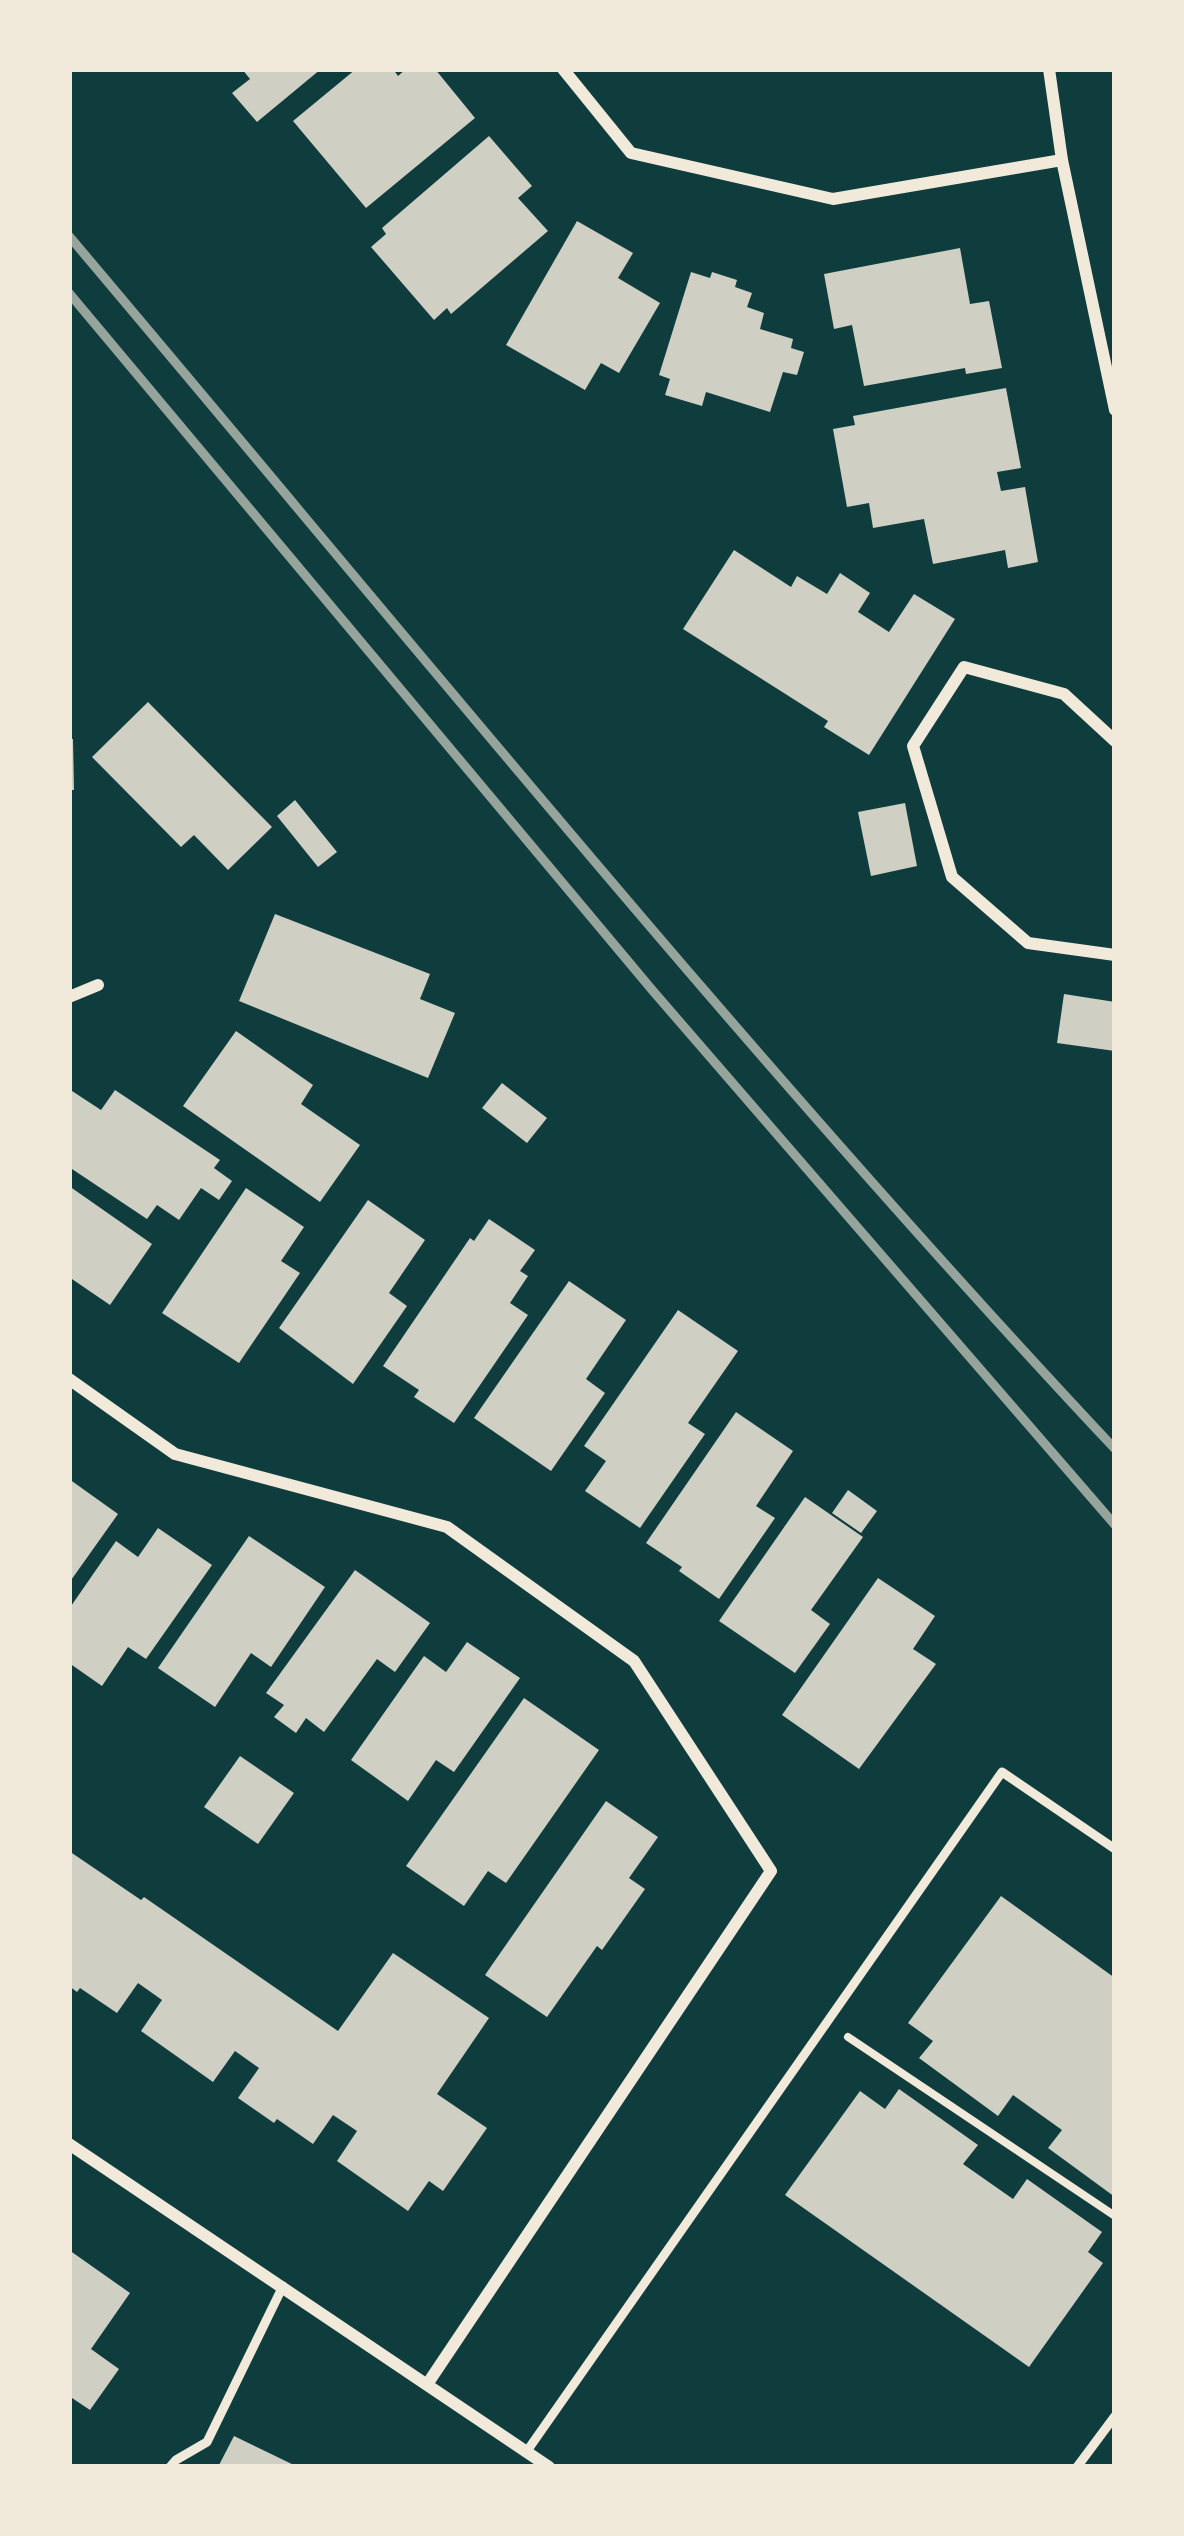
<!DOCTYPE html>
<html>
<head>
<meta charset="utf-8">
<style>
	body { margin:0 }
	#map { position:relative; width:1184px; height:2536px; overflow:hidden; background:#0f3d3e; font-family:"Fira Sans",sans-serif }
	canvas { display:block }
	.frame { position:absolute; inset:0; border:72px solid #f1e9da; pointer-events:none }
</style>
</head>
<body>
<div id="map">
<canvas width="1184" height="2536"></canvas>
<div class="frame"></div>
</div>
<script>
const context = document.querySelector('canvas').getContext('2d');
context.lineJoin = 'round';
function fill(path, color) {
  context.fillStyle = color;
  context.fill(path, 'evenodd');
}
function stroke(path, color, width, dash) {
  context.strokeStyle = color;
  context.lineWidth = width;
  context.lineCap = dash ? 'butt' : 'round';
  context.setLineDash(dash || []);
  context.stroke(path);
}
fill(new Path2D(`
	M 242,69 L 321,69 L 257,122 L 232,93 L 250,79 Z
	M 356,69 L 393,69 L 398,76 L 406,69 L 435,69 L 475,118 L 366,208 L 293,121 Z
	M 489,136 L 532,186 L 518,198 L 548,231 L 451,314 L 447,308 L 434,320 L 371,247 L 386,234 L 382,228 Z
	M 577,221 L 633,253 L 618,278 L 660,303 L 619,373 L 601,363 L 585,390 L 506,345 Z
	M 960,248 L 970,304 L 989,301 L 1002,368 L 966,374 L 965,368 L 864,386 L 852,325 L 834,329 L 824,274 Z
	M 691,272 L 710,278 L 712,272 L 737,280 L 735,287 L 752,293 L 747,307 L 764,313 L 760,329 L 793,339 L 791,348 L 804,352 L 797,375 L 783,372 L 770,412 L 706,392 L 702,406 L 665,395 L 670,379 L 659,375 Z
	M 1006,388 L 1021,468 L 997,472 L 1001,491 L 1025,487 L 1038,562 L 1008,568 L 1005,550 L 933,564 L 924,519 L 873,528 L 869,503 L 847,507 L 833,429 L 855,425 L 853,416 Z
	M 734,550 L 791,587 L 797,576 L 827,594 L 840,573 L 870,593 L 858,612 L 889,632 L 914,594 L 955,619 L 869,755 L 824,727 L 828,721 L 683,629 Z
	M 148,702 L 272,827 L 228,870 L 194,835 L 181,847 L 92,757 Z
	M 69,739 L 73,739 L 74,790 L 69,790 Z
	M 295,800 L 337,852 L 318,867 L 277,816 Z
	M 905,803 L 917,866 L 871,876 L 858,812 Z
	M 275,914 L 430,974 L 420,999 L 455,1013 L 428,1078 L 239,1001 Z
	M 1064,994 L 1115,1002 L 1115,1051 L 1057,1043 Z
	M 236,1031 L 313,1085 L 301,1104 L 360,1145 L 320,1202 L 183,1106 Z
	M 502,1083 L 547,1118 L 527,1143 L 482,1108 Z
	M 69,1089 L 101,1110 L 115,1090 L 220,1160 L 214,1168 L 232,1181 L 219,1200 L 201,1188 L 179,1220 L 157,1205 L 147,1219 L 69,1167 Z
	M 69,1186 L 152,1244 L 110,1305 L 69,1277 Z
	M 246,1188 L 304,1227 L 281,1261 L 300,1273 L 239,1363 L 162,1313 Z
	M 368,1200 L 425,1240 L 389,1293 L 407,1306 L 353,1384 L 279,1328 Z
	M 489,1219 L 535,1250 L 520,1271 L 528,1276 L 510,1303 L 528,1315 L 454,1423 L 414,1397 L 419,1390 L 383,1366 L 470,1238 L 474,1241 Z
	M 569,1281 L 626,1320 L 586,1379 L 605,1393 L 551,1471 L 474,1418 Z
	M 678,1310 L 738,1351 L 688,1423 L 705,1434 L 640,1528 L 585,1491 L 606,1461 L 584,1446 Z
	M 736,1412 L 793,1451 L 756,1506 L 775,1518 L 719,1599 L 679,1571 L 682,1567 L 646,1543 Z
	M 69,1479 L 118,1514 L 69,1583 Z
	M 848,1490 L 877,1511 L 861,1533 L 832,1513 Z
	M 805,1497 L 863,1537 L 811,1610 L 830,1624 L 795,1673 L 719,1621 Z
	M 158,1528 L 212,1565 L 146,1659 L 128,1647 L 102,1686 L 69,1663 L 69,1609 L 116,1541 L 138,1557 Z
	M 249,1536 L 325,1587 L 271,1667 L 251,1653 L 215,1707 L 158,1668 Z
	M 355,1570 L 430,1623 L 395,1672 L 377,1659 L 324,1732 L 306,1718 L 296,1733 L 274,1717 L 284,1705 L 266,1693 Z
	M 878,1578 L 935,1616 L 913,1649 L 936,1664 L 859,1769 L 782,1715 Z
	M 467,1642 L 520,1678 L 454,1772 L 436,1760 L 408,1801 L 351,1760 L 424,1656 L 446,1672 Z
	M 524,1698 L 599,1750 L 506,1883 L 488,1871 L 464,1906 L 406,1866 Z
	M 240,1756 L 294,1793 L 258,1844 L 204,1807 Z
	M 606,1801 L 658,1837 L 629,1878 L 645,1889 L 602,1950 L 597,1946 L 547,2017 L 485,1975 Z
	M 69,1851 L 141,1900 L 144,1897 L 338,2031 L 393,1953 L 489,2018 L 437,2094 L 487,2128 L 443,2191 L 429,2181 L 408,2211 L 337,2161 L 357,2131 L 333,2115 L 313,2144 L 277,2119 L 274,2123 L 238,2098 L 259,2068 L 235,2051 L 213,2082 L 141,2031 L 162,2000 L 138,1983 L 117,2013 L 80,1988 L 77,1992 L 69,1986 Z
	M 1001,1896 L 1115,1978 L 1115,2197 L 1048,2148 L 1062,2130 L 1013,2095 L 998,2116 L 919,2058 L 933,2041 L 908,2023 Z
	M 899,2089 L 978,2145 L 963,2164 L 1013,2199 L 1027,2179 L 1102,2232 L 1088,2252 L 1103,2263 L 1029,2367 L 785,2195 L 860,2091 L 885,2109 Z
	M 69,2250 L 130,2293 L 91,2349 L 119,2369 L 90,2410 L 69,2396 Z
	M 234,2436 L 298,2467 L 218,2467 Z`), '#cfcfc3');
stroke(new Path2D(`
	M 848,2037 L 1115,2216`), '#f1e9da', 8);
stroke(new Path2D(`
	M 527,2451 L 1002,1772 L 1115,1849
	M 170,2467 L 176,2460 L 207,2442 L 283,2286
	M 1077,2467 L 1115,2416`), '#f1e9da', 9);
stroke(new Path2D(`
	M 563,69 L 631,153 L 833,199 L 1062,160
	M 1049,69 L 1062,160 L 1115,410
	M 1115,741 L 1064,694 L 964,667 L 913,746 L 952,877 L 1028,943 L 1115,955
	M 69,997 L 98,985
	M 69,1379 L 175,1454 L 447,1527 L 634,1661 L 771,1871 L 428,2383
	M 69,2144 L 549,2467`), '#f1e9da', 12);
stroke(new Path2D(`
	M 69,236 C 413,643 750,1060 1115,1449
	M 69,293 L 653,991 L 1115,1525`), '#97a49c', 9);
</script>
</body>
</html>
